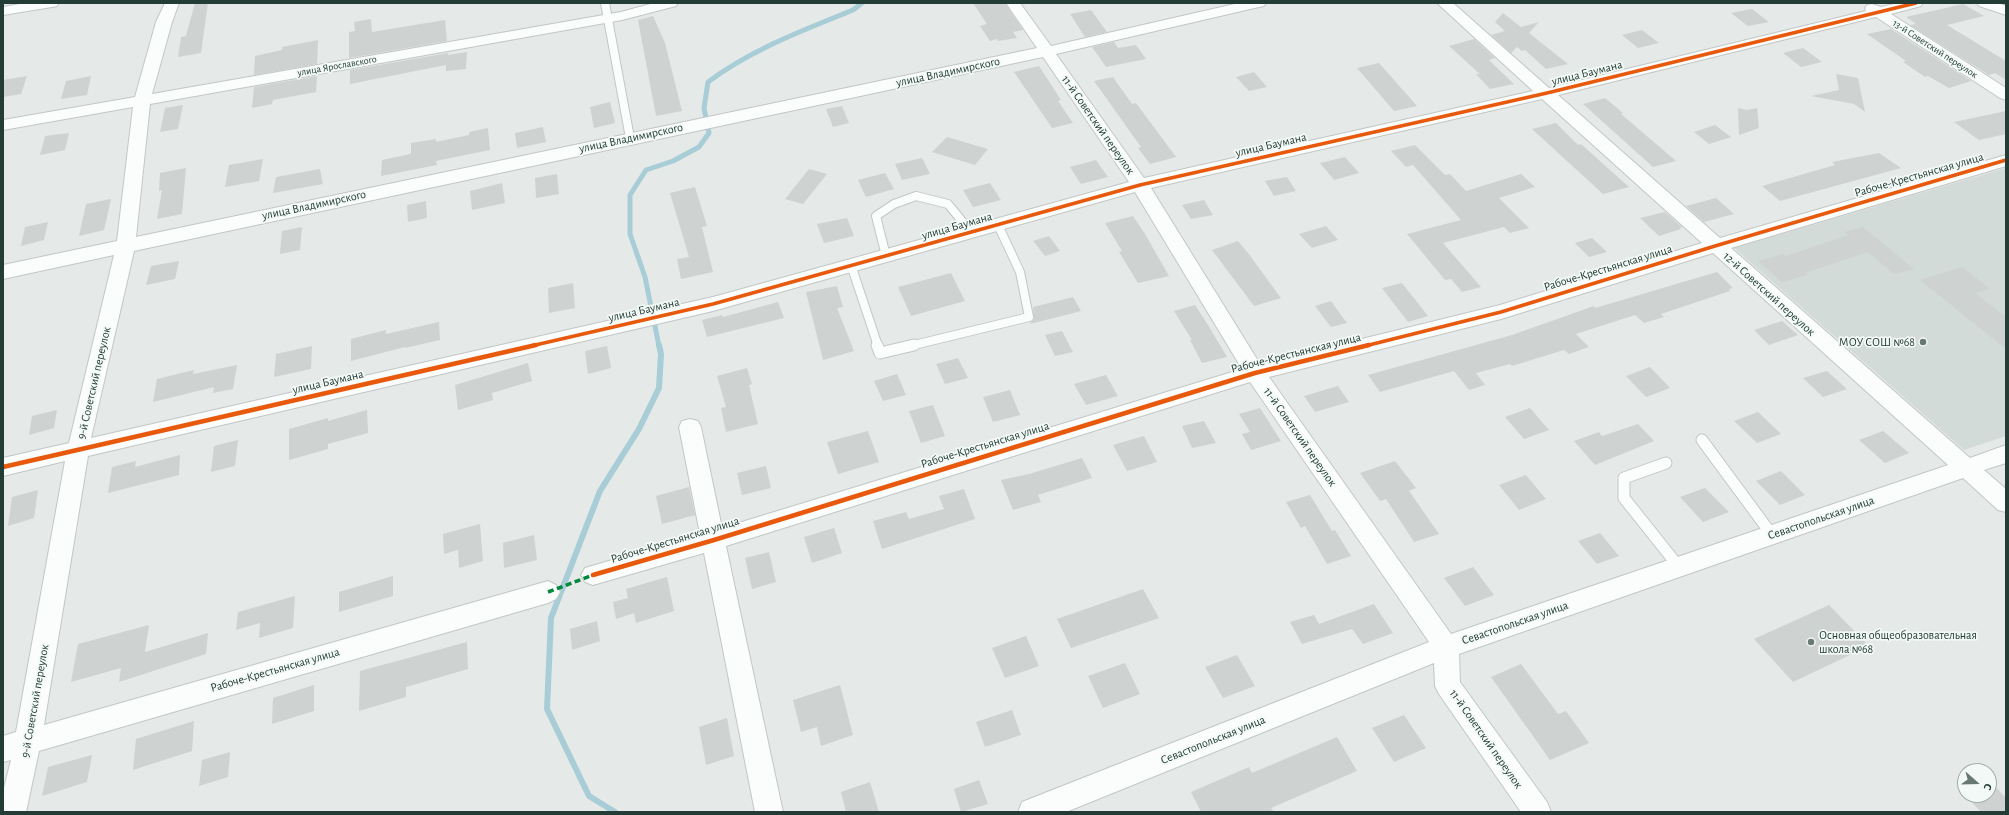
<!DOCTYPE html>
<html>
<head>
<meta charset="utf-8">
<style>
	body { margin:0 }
	#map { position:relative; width:2009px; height:815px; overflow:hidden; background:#e5eae8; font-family:"Alegreya Sans",sans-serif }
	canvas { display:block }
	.frame { position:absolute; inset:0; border:4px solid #243c36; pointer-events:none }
	.north { position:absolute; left:1957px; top:763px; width:40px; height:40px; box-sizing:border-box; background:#f3f9f6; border:1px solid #a0ada9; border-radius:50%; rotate:110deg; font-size:11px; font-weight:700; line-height:16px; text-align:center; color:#243c36 }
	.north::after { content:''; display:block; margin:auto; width:14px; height:18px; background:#687974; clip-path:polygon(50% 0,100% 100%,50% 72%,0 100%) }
</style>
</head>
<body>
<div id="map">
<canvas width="2009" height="815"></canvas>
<div class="frame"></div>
<div class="north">С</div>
</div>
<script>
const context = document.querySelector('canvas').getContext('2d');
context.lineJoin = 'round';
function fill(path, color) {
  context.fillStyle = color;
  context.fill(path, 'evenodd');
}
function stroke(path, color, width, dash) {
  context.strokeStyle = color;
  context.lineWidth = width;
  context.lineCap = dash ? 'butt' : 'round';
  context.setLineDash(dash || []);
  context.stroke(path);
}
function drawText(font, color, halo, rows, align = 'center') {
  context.font = font + ' "Alegreya Sans",sans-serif';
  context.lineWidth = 3.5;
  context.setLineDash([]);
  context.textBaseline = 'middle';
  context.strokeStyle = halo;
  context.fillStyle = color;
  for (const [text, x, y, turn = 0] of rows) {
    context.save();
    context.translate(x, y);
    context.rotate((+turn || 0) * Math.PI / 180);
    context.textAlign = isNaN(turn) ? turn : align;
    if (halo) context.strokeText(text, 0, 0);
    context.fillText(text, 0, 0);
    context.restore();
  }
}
fill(new Path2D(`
	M 2006,168 L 2006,436 L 1964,450 L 1734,248 Z`), '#d3dbd8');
stroke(new Path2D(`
	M 659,346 L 645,277 L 630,234 L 630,195 L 646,170 L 673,161 L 699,147 L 709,133 L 704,108 L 708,82 C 752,49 802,31 853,10 L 862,3`), '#a8cdd6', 5);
stroke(new Path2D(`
	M 615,812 L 589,796 L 547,709 L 551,618 L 600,491 L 639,429 L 659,388 L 661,354 L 659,345`), '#a8cdd6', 6);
fill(new Path2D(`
	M 195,3 L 208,3 L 201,53 L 178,57 L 181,37 L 186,36 Z
	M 973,3 L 1005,3 L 1023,30 L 1013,32 L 1017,38 L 998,41 L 997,39 L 990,41 L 980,26 L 987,24 Z
	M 1963,4 L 1984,16 L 1947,25 L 2006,61 L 2006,80 L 1995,73 L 1989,75 L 1910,25 L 1916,24 L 1906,17 Z
	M 1752,9 L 1769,22 L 1748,26 L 1731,13 Z
	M 1091,10 L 1107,32 L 1085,37 L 1070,14 Z
	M 1503,13 L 1521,27 L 1539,22 L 1529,33 L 1568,64 L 1546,69 L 1525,50 L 1522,51 L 1517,47 L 1511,53 L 1491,35 L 1505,31 L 1495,22 Z
	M 653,16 L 665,43 L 682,111 L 656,116 L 638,20 Z
	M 371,19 L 372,32 L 445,20 L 447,41 L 349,58 L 349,32 L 355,31 L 354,22 Z
	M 1891,29 L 1971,81 L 1949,88 L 1928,76 L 1925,77 L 1903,62 L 1906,61 L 1867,34 Z
	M 1642,30 L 1659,43 L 1638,48 L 1622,35 Z
	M 1474,39 L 1495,58 L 1489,60 L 1514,84 L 1490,89 L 1476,74 L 1480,74 L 1449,46 Z
	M 318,40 L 317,64 L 254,75 L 255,56 L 282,50 L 282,47 Z
	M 1114,42 L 1118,48 L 1136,45 L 1146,59 L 1106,67 L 1092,47 Z
	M 1803,48 L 1822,62 L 1801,67 L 1783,53 Z
	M 467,52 L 466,69 L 446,71 L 446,65 L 350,84 L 350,70 L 448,53 L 448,55 Z
	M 1379,63 L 1417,106 L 1394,111 L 1357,68 Z
	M 1039,66 L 1061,100 L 1058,101 L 1073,123 L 1052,128 L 1014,72 Z
	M 1254,72 L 1267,87 L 1249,91 L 1236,77 Z
	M 1836,74 L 1858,78 L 1865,112 L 1854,104 L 1811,96 L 1839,90 Z
	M 27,76 L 21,94 L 3,97 L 3,80 Z
	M 91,76 L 87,95 L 61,99 L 66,81 Z
	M 317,76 L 316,92 L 273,100 L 272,104 L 252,108 L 254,87 Z
	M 1113,77 L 1132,104 L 1136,103 L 1176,157 L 1150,164 L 1138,148 L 1141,147 L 1094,81 Z
	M 1605,98 L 1623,113 L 1621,114 L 1676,161 L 1653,167 L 1583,104 Z
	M 610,102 L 615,123 L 594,128 L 590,107 Z
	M 183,105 L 178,129 L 160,132 L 165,108 Z
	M 842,106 L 849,123 L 833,127 L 826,109 Z
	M 1738,108 L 1747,110 L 1757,108 L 1759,128 L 1739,135 Z
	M 2006,111 L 2006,134 L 1979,140 L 1954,122 Z
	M 1556,123 L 1578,145 L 1581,144 L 1629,187 L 1603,194 L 1532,129 Z
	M 1715,125 L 1731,137 L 1709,144 L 1694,132 Z
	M 543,127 L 546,142 L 517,148 L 515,133 Z
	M 488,128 L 490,150 L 436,161 L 437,165 L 381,176 L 382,160 L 411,154 L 411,143 L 436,139 L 436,142 L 469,135 L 469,132 Z
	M 69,133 L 65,150 L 40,155 L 45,136 Z
	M 947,137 L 988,149 L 975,165 L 932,152 Z
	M 1415,145 L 1445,175 L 1450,174 L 1466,191 L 1521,174 L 1535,187 L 1499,198 L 1529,228 L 1510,233 L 1504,227 L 1443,243 L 1481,287 L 1462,292 L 1451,279 L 1445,280 L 1407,234 L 1461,220 L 1413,165 L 1406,167 L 1391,151 Z
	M 1879,153 L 1901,168 L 1780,201 L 1762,186 L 1835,165 L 1832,162 Z
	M 1345,157 L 1359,173 L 1334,180 L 1320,163 Z
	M 922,158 L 930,174 L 902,180 L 895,164 Z
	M 263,159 L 259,181 L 225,187 L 229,165 Z
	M 1096,160 L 1108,177 L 1081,184 L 1070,167 Z
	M 186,168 L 182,214 L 157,219 L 162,190 L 159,191 L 160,173 Z
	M 320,169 L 323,184 L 273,193 L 276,177 Z
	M 809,169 L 827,174 L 803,204 L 785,199 Z
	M 885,173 L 894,189 L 866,197 L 858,180 Z
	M 557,174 L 559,194 L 536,198 L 535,178 Z
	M 1287,177 L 1296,191 L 1274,196 L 1265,181 Z
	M 502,183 L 505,203 L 472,210 L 470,191 Z
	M 990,183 L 1001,200 L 973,207 L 963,190 Z
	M 695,187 L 707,226 L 702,227 L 713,272 L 681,279 L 677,259 L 689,257 L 670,193 Z
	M 1716,198 L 1734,214 L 1704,222 L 1686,206 Z
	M 111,199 L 104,230 L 79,236 L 86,204 Z
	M 1204,200 L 1213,215 L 1191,219 L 1182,205 Z
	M 426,201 L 427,218 L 408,222 L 407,205 Z
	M 1665,212 L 1682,227 L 1680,228 L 1681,229 L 1659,236 L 1640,218 Z
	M 1133,216 L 1145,234 L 1169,276 L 1138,283 L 1119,252 L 1122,251 L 1105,223 Z
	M 847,218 L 854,236 L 824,243 L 817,224 Z
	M 48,222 L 44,240 L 21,246 L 25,227 Z
	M 1326,226 L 1338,240 L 1312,248 L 1299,234 Z
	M 302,227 L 300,250 L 280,254 L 282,231 Z
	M 1863,227 L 1914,269 L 1894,274 L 1868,252 L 1805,273 L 1807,275 L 1782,282 L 1758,261 L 1783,254 L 1786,256 L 1848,235 L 1844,232 Z
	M 1049,236 L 1060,251 L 1045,256 L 1033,241 Z
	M 1592,238 L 1607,252 L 1589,257 L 1575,243 Z
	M 1238,241 L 1248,253 L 1281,298 L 1254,306 L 1212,250 Z
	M 179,261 L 175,279 L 146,285 L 151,266 Z
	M 1962,267 L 1990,289 L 1975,293 L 2006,317 L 2006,349 L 1920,280 Z
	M 1717,272 L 1733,288 L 1729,289 L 1730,291 L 1661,314 L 1664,317 L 1644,323 L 1635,315 L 1576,334 L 1589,347 L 1569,354 L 1564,350 L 1512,366 L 1510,364 L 1476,373 L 1485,385 L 1469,390 L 1454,371 L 1380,392 L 1368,375 L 1512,335 L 1594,306 L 1595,308 Z
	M 951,273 L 965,301 L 911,316 L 898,287 Z
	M 573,283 L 575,308 L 549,313 L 548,288 Z
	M 1402,283 L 1428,316 L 1408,322 L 1382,288 Z
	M 837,286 L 843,307 L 837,308 L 854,351 L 823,360 L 806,292 Z
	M 1073,297 L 1081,311 L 1030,324 L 1034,318 L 1033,307 Z
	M 1331,301 L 1347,323 L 1331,327 L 1315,306 Z
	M 778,302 L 784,318 L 707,337 L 702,320 L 722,315 L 723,317 Z
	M 1195,305 L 1208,325 L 1227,357 L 1202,363 L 1190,340 L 1192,340 L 1174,311 Z
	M 1782,321 L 1798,335 L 1769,345 L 1754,330 Z
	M 439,322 L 440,340 L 405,348 L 405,347 L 351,361 L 351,339 L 386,330 L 386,334 Z
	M 1062,331 L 1073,352 L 1055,356 L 1045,335 Z
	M 312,346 L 311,369 L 274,377 L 276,354 Z
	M 607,346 L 611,368 L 588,374 L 585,351 Z
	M 958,358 L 968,378 L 945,384 L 936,364 Z
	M 528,363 L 532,381 L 492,393 L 493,400 L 458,410 L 455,385 Z
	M 237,365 L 233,389 L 213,393 L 214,387 L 153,402 L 157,379 L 194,370 L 193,374 Z
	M 1650,367 L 1670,388 L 1646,397 L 1626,376 Z
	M 747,368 L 752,384 L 749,385 L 758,424 L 726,432 L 721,408 L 726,407 L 717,376 Z
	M 1827,371 L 1847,389 L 1823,397 L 1803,378 Z
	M 897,374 L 906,395 L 883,401 L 874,381 Z
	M 1106,375 L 1118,396 L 1086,405 L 1074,384 Z
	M 1338,386 L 1349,402 L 1315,412 L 1304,396 Z
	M 1010,390 L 1020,415 L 993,422 L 983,397 Z
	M 933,405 L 945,436 L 921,443 L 909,411 Z
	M 1260,408 L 1281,441 L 1251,450 L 1242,434 L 1250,432 L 1239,414 Z
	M 1530,408 L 1549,430 L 1524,439 L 1505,417 Z
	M 57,410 L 54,428 L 29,435 L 32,416 Z
	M 367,410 L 368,433 L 328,444 L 328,449 L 289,460 L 289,429 L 328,418 L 328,421 Z
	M 1758,412 L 1781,434 L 1757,443 L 1734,421 Z
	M 1204,421 L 1216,443 L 1192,448 L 1182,426 Z
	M 1638,424 L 1654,441 L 1595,465 L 1574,441 L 1599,432 L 1602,436 Z
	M 868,431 L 879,462 L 838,474 L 827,442 Z
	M 1883,431 L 1909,453 L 1885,463 L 1859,440 Z
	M 1144,436 L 1157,462 L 1127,471 L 1113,445 Z
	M 238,440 L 235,466 L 211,472 L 214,446 Z
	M 180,455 L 179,475 L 108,493 L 112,467 L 136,461 L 135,467 Z
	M 1082,458 L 1092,478 L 1038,495 L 1041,502 L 1013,510 L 1001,480 L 1029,474 Z
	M 1395,461 L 1416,488 L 1409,491 L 1439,534 L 1414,542 L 1386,499 L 1380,501 L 1360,473 Z
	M 766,466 L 771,488 L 742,495 L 737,473 Z
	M 1781,471 L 1805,495 L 1780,505 L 1756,481 Z
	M 1526,475 L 1546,499 L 1519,510 L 1499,485 Z
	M 689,487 L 695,515 L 662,524 L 656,496 Z
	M 1705,488 L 1729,512 L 1703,522 L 1680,497 Z
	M 964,489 L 975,519 L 882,549 L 873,521 L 906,512 L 909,519 L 944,509 L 939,496 Z
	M 38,490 L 34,518 L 8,526 L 12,497 Z
	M 1310,495 L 1332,531 L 1335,530 L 1351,556 L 1327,564 L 1305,526 L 1301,528 L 1286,502 Z
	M 480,524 L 483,561 L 459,568 L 458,550 L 444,554 L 443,534 Z
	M 834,528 L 842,553 L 812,563 L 804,537 Z
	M 1600,533 L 1619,556 L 1597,564 L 1578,541 Z
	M 534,535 L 537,560 L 504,568 L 503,543 Z
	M 769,552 L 776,582 L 752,589 L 745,558 Z
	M 1473,567 L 1494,595 L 1465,606 L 1444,578 Z
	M 393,576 L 393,596 L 339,612 L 339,592 Z
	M 667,577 L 674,611 L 636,623 L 634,613 L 616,619 L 613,602 L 628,598 L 626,589 Z
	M 1143,589 L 1159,618 L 1071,648 L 1057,619 Z
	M 295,596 L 293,628 L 259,638 L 260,623 L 236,630 L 238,612 Z
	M 1374,604 L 1393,633 L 1363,644 L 1352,629 L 1302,644 L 1290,622 L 1314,615 L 1319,624 Z
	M 1829,605 L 1869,646 L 1793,682 L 1754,639 Z
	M 597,621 L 600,641 L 572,650 L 570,629 Z
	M 149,625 L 145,652 L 208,633 L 206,654 L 119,682 L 121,668 L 71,682 L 78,644 Z
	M 1026,636 L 1039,666 L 1005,678 L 992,648 Z
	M 467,642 L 468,669 L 406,687 L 406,697 L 359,711 L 360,671 Z
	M 1237,655 L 1255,686 L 1223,698 L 1205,667 Z
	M 1125,663 L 1140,694 L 1103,708 L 1088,676 Z
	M 1521,664 L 1558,714 L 1566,711 L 1589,743 L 1550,760 L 1491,677 Z
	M 314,685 L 314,711 L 272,724 L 273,698 Z
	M 840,685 L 853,735 L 821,746 L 817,727 L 801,732 L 793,700 Z
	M 1012,710 L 1021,735 L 985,747 L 976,722 Z
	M 1404,715 L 1426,748 L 1394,762 L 1372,728 Z
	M 727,718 L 734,756 L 706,765 L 699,727 Z
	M 194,721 L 192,751 L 133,770 L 136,739 Z
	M 1337,737 L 1357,771 L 1271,808 L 1274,812 L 1201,812 L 1191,792 L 1249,767 L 1252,773 Z
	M 230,752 L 228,777 L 199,786 L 202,760 Z
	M 92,755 L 87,782 L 42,796 L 48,767 Z
	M 979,780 L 988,804 L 961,812 L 954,789 Z
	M 1990,781 L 2006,798 L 2006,812 L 1981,812 L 1965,795 L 1989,795 Z
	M 870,782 L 879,812 L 846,812 L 841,792 Z`), '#ced2d1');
const serviceFar1 = new Path2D(`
	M 605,3 L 630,138
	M 886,256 L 876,216 L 894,204 L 916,196 L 948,204 L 971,232
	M 851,265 L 878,346
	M 910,346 L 1029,317 L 1020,272 L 998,225`);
const service = new Path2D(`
	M 877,345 L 880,353 L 914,345
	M 1702,440 L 1772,535
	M 1666,463 L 1624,478 L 1624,498 L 1679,567`);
const minor = new Path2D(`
	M 25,3 L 59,3 L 57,6 L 52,7 L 3,15 L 3,7 Z
	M 165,3 L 179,3 L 172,22 L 152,94 L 621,12 L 654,3 L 678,3 L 676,6 L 622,20 L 150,104 L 136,237 L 1037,48 L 1006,3 L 1020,3 L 1051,46 L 1239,3 L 1266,3 L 1264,6 L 1259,7 L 1056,54 L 1144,178 L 1533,91 L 1437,3 L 1453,3 L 1549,88 L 1866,11 L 1865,8 L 1867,5 L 1872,4 L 1881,7 L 1898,3 L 1923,3 L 1921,6 L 1891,14 L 2006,88 L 2006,100 L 2000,98 L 1876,17 L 1558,95 L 1720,238 L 2006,155 L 2006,166 L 1731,248 L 1970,458 L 2006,445 L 2006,463 L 1984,470 L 2006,489 L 2006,512 L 1998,510 L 1963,478 L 1459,654 L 1460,682 L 1547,802 L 1551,812 L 1521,812 L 1439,694 L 1435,686 L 1434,663 L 1066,812 L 1018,812 L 1022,802 L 1032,798 L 1429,642 L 1250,382 L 726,546 L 783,812 L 755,812 L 704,553 L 593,585 L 585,582 L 581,575 L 585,568 L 700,534 L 679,427 L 682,421 L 690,419 L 698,421 L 701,427 L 722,528 L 1242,369 L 1135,192 L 713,311 L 88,456 L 44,725 L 548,581 L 556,585 L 560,592 L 556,599 L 548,603 L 39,751 L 26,812 L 3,812 L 3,792 L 11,760 L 3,762 L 3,736 L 16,732 L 65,461 L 3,476 L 3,458 L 69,443 L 114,255 L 3,279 L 3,265 L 117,241 L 133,107 L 3,130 L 3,120 L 135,97 L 156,22 ZM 1043,57 L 1129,182 L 713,297 L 91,438 L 134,251 ZM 1542,99 L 1702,243 L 1500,305 L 1260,364 L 1151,188 ZM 1713,253 L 1948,465 L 1451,634 L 1269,377 L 1501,319 Z
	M 1977,3 L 1998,3 L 2006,6 L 2006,15 L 1979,6 Z`);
stroke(serviceFar1, '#c2c7c5', 10);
stroke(service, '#c2c7c5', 13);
stroke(minor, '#c2c7c5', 2);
stroke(serviceFar1, '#fbfcfc', 8);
stroke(service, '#fbfcfc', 11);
fill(minor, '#fbfcfc');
stroke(new Path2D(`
	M 548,592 L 593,575`), '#00873e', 3.5, [6, 3.5]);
stroke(new Path2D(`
	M 531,346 L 713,304 L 1140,185 L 1547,93 L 1916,3
	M 1365,346 L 1501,312 L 1715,246 L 2006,160`), '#e8590c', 3.5);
stroke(new Path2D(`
	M 3,467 L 536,345
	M 593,575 L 714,540 L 1255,373 L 1369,345`), '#e8590c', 4.5);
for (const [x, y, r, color] of [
	[1923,342,4,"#687974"],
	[1811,642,4,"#687974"]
]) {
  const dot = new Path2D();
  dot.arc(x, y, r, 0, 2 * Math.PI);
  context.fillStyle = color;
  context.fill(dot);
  stroke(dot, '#f3f9f6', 1.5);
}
drawText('10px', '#243c36', '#f3f9f6', [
	["13-й Советский переулок",1935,49,33],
	["улица Ярославского",337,66,-10]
]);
drawText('12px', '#243c36', '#f3f9f6', [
	["улица Владимирского",948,72,-12],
	["улица Баумана",1587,73,-14],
	["11-й Советский переулок",1098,125,55],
	["улица Владимирского",631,138,-12],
	["улица Баумана",1271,145,-13],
	["Рабоче-Крестьянская улица",1919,175,-16],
	["улица Владимирского",314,205,-12],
	["улица Баумана",957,226,-16],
	["Рабоче-Крестьянская улица",1608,268,-17],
	["12-й Советский переулок",1769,294,42],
	["улица Баумана",644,310,-13],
	["Рабоче-Крестьянская улица",1296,353,-14],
	["улица Баумана",328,382,-13],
	["9-й Советский переулок",94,383,-77],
	["11-й Советский переулок",1300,437,55],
	["Рабоче-Крестьянская улица",985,445,-17],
	["Севастопольская улица",1821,518,-19],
	["Рабоче-Крестьянская улица",675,540,-17],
	["Севастопольская улица",1515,623,-19],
	["Рабоче-Крестьянская улица",275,670,-16],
	["9-й Советский переулок",35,701,-80],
	["11-й Советский переулок",1486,739,55],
	["Севастопольская улица",1213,740,-22]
]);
drawText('12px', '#243c36', '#f3f9f6', [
	["МОУ СОШ №68",1915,342],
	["Основная общеобразовательная",1819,635,"left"],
	["школа №68",1819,649,"left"]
], 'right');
</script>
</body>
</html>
